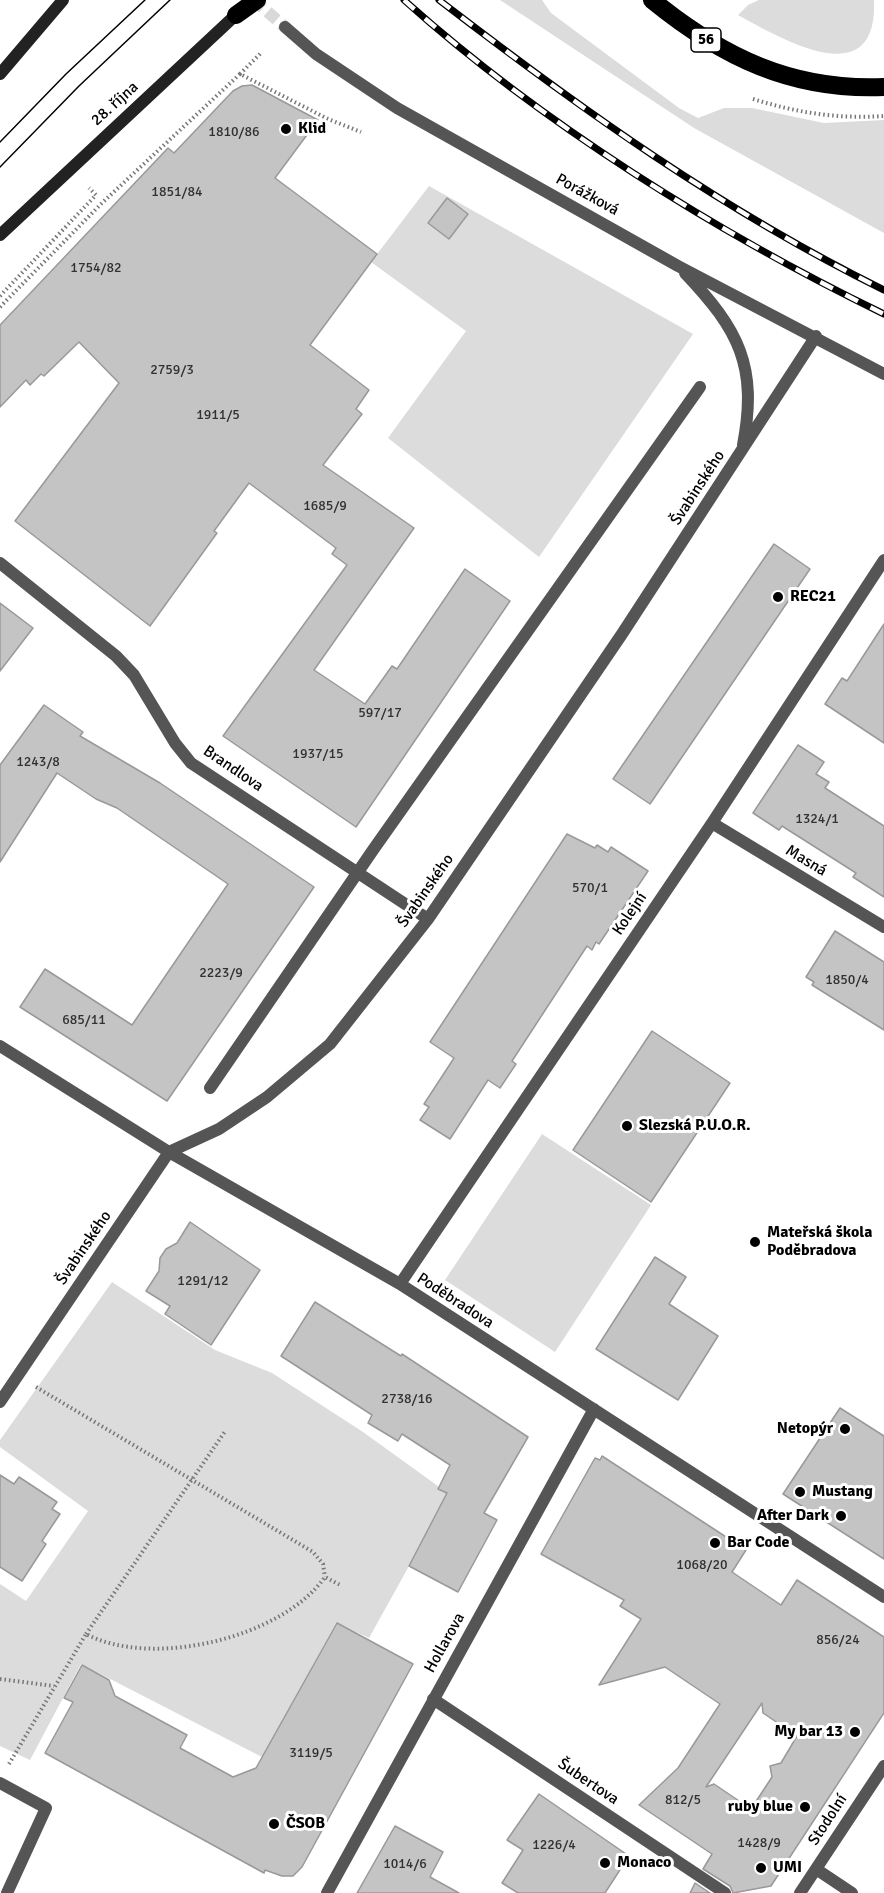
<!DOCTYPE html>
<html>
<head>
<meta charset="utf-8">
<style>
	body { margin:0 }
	canvas { display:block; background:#fff }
</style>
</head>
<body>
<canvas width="884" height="1893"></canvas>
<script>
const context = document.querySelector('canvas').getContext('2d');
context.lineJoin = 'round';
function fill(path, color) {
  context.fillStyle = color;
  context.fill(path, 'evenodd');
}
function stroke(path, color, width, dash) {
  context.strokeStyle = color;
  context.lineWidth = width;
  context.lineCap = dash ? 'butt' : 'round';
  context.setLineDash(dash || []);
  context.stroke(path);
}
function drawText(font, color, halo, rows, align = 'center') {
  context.font = font + ' Signika,sans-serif';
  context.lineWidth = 6;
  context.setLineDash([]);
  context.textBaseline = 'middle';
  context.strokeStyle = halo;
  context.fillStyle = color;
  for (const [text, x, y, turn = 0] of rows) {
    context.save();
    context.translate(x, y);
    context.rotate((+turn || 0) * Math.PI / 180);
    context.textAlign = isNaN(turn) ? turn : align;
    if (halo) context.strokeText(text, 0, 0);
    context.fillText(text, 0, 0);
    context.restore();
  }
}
fill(new Path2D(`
	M 500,0 L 542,0 L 551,13 L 679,108 L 698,118 L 724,108 L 752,108 L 824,123 L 884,120 L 884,233 L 694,128 Z
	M 759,0 L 874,0 C 878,96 782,39 738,15 L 748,5 Z
	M 429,186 L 693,334 L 539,557 L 388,438 L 466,331 L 371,262 Z
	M 542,1134 L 651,1205 L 555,1352 L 445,1280 Z
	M 112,1282 L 215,1350 L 272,1373 L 363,1432 L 449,1494 L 369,1638 L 336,1623 L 262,1757 L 81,1664 L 30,1760 L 0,1746 L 0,1584 L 26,1601 L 88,1511 L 0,1447 L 0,1440 Z`), '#dcdcdc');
const building = new Path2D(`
	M 252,85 L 318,120 L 275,178 L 377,254 L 310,345 L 369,390 L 356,409 L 362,414 L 323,465 L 414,528 L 314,670 L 365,704 L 392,666 L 397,669 L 465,569 L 510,601 L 356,827 L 223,736 L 347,565 L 332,554 L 336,548 L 249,483 L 214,531 L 217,533 L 150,626 L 15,521 L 119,383 L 79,342 L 44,376 L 41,374 L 30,385 L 26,380 L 0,407 L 0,325 L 168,148 L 174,153 L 233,91 L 242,86 Z
	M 447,198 L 468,214 L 449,239 L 428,223 Z
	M 774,544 L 810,569 L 650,804 L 613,779 Z
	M 0,603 L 33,628 L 0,671 Z
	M 884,624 L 884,743 L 825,704 L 842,678 L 847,681 Z
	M 44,705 L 83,732 L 80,736 L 160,783 L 314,887 L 167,1101 L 20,1007 L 45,969 L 132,1025 L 228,884 L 117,808 L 96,799 L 57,773 L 0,862 L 0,765 Z
	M 798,745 L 824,762 L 816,774 L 829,782 L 825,788 L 884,826 L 884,897 L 853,877 L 856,873 L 782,826 L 779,830 L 753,813 Z
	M 567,834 L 595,848 L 597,845 L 608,852 L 611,847 L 648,871 L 599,944 L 596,942 L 592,950 L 587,946 L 512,1061 L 516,1064 L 500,1088 L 488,1080 L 450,1139 L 420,1120 L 429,1107 L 424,1104 L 454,1058 L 430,1042 Z
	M 835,931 L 884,962 L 884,1030 L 812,985 L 814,982 L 806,977 Z
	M 652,1031 L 730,1083 L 651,1202 L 573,1150 Z
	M 190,1222 L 260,1270 L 211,1345 L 165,1314 L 170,1306 L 146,1291 L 159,1271 L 160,1258 L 166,1249 L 177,1243 Z
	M 655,1257 L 686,1277 L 669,1304 L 718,1336 L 678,1400 L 596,1349 Z
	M 315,1302 L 401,1356 L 402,1354 L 528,1437 L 484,1513 L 497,1520 L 458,1592 L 409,1566 L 447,1493 L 438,1489 L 450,1465 L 402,1434 L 398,1441 L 368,1423 L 372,1415 L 281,1356 Z
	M 840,1408 L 884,1436 L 884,1559 L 783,1494 Z
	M 602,1456 L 746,1550 L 732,1572 L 781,1605 L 797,1580 L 884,1637 L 884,1713 L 771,1886 L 733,1893 L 730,1886 L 703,1869 L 712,1854 L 639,1805 L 678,1768 L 720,1704 L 665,1667 L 599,1685 L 641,1619 L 620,1606 L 624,1600 L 541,1554 L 595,1458 L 600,1460 ZM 762,1703 L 763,1713 L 797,1736 L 781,1763 L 770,1766 L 772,1777 L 751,1809 L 714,1784 L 706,1787 Z
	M 0,1475 L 14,1484 L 19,1477 L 57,1502 L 52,1509 L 60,1514 L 42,1541 L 46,1544 L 22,1581 L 0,1567 Z
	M 337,1623 L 413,1664 L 302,1867 L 293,1876 L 282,1876 L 265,1870 L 264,1873 L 45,1753 L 73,1702 L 64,1698 L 82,1665 L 109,1680 L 115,1696 L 187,1735 L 180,1748 L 233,1777 L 256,1768 Z
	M 539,1794 L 629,1856 L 605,1893 L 518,1893 L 502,1883 L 523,1850 L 507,1840 Z
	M 395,1826 L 443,1852 L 430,1877 L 459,1893 L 357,1893 Z
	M 695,1883 L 710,1893 L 690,1893 Z`);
fill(building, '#c4c4c4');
stroke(building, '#999', 1.5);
stroke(new Path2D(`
	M 254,0 L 285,27`), '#d9d9d9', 12, [12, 6]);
stroke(new Path2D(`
	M 240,74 L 261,53
	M 753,99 C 798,113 838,119 884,116
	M 0,296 L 96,195 L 89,188
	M 0,307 L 102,203 L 240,74 L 328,119 L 361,132
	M 36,1387 L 313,1552 L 323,1564 L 325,1577
	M 86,1634 L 226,1430
	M 0,1679 L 54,1686
	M 9,1764 L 86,1634 C 152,1669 282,1638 325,1577 L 342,1586`), '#777', 4, [1.5, 3]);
stroke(new Path2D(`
	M 285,27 L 316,54 L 397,108 L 678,266 L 884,374
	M 685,273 C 739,330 758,366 743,445
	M 0,563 L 116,656 L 134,675 L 175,743 L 191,763 L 428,919
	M 712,823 L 884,927
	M 0,1046 L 169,1152 L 400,1284 L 884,1597
	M 210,1088 L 373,850 L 700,387
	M 400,1284 L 712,823 L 884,560
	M 0,1402 L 169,1152 L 219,1129 L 267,1097 L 330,1044 L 428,919 L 622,634 L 816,336
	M 433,1699 L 725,1893
	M 0,1783 L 46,1808 L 7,1893
	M 816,1869 L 852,1893
	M 327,1893 L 594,1409
	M 800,1893 L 884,1766`), '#555', 12);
stroke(new Path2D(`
	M 0,74 L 63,0
	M 0,235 L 240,11`), '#222', 12);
stroke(new Path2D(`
	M 652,0 C 722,57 792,91 884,87
	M 236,15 L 257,0`), '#000', 18);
stroke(new Path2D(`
	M 0,142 L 66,74 L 145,0
	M 0,167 L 79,86 L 170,0`), '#000', 1.5);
const rail = new Path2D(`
	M 404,0 C 541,123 719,234 884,314
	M 439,0 C 582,110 722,210 884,290`);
stroke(rail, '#000', 7);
stroke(rail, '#fff', 4.5, [14]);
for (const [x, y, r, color] of [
	[286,129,6,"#000"],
	[778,597,6,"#000"],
	[627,1126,6,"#000"],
	[755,1242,6,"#000"],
	[845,1429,6,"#000"],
	[800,1492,6,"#000"],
	[841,1516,6,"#000"],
	[715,1543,6,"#000"],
	[855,1732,6,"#000"],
	[805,1807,6,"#000"],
	[274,1824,6,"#000"],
	[605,1863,6,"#000"],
	[761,1868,6,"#000"]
]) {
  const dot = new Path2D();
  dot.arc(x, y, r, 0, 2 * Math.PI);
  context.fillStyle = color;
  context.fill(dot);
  stroke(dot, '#fff', 2);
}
drawText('14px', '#313131', null, [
	["1810/86",234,132],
	["1851/84",177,192],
	["1754/82",96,268],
	["2759/3",172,370],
	["1911/5",218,415],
	["1685/9",325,506],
	["597/17",380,713],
	["1937/15",318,754],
	["1243/8",38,762],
	["1324/1",817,819],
	["570/1",590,888],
	["2223/9",221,973],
	["1850/4",847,980],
	["685/11",84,1020],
	["1291/12",203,1281],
	["2738/16",407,1399],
	["1068/20",702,1565],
	["856/24",838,1640],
	["3119/5",311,1753],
	["812/5",683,1800],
	["1428/9",759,1843],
	["1226/4",554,1845],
	["1014/6",405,1864]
]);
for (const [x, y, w] of [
	[706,40,30]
]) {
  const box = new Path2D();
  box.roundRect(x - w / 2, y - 12, w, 24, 4.5);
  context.fillStyle = '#fff';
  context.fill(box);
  stroke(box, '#000', 1.5);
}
drawText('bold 15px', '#000', null, [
	["56",706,40]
]);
drawText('16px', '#000', '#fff', [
	["28. října",115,104,-42],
	["Porážková",587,195,29],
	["Švabinského",698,488,-57],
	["Brandlova",233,769,34],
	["Masná",806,861,31],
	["Švabinského",426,891,-55],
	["Kolejní",630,914,-56],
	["Švabinského",84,1248,-56],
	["Poděbradova",455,1301,33],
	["Hollarova",445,1643,-61],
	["Šubertova",588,1782,34],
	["Stodolní",828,1820,-57]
]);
drawText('bold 16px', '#000', '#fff', [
	["Klid",298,129],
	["REC21",790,597],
	["Slezská P.U.O.R.",639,1126],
	["Mateřská škola",767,1233],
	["Poděbradova",767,1251],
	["Netopýr",833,1429,"right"],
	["Mustang",812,1492],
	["After Dark",829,1516,"right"],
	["Bar Code",727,1543],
	["My bar 13",843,1732,"right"],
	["ruby blue",793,1807,"right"],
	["ČSOB",286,1824],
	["Monaco",617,1863],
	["UMI",773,1868]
], 'left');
</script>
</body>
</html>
